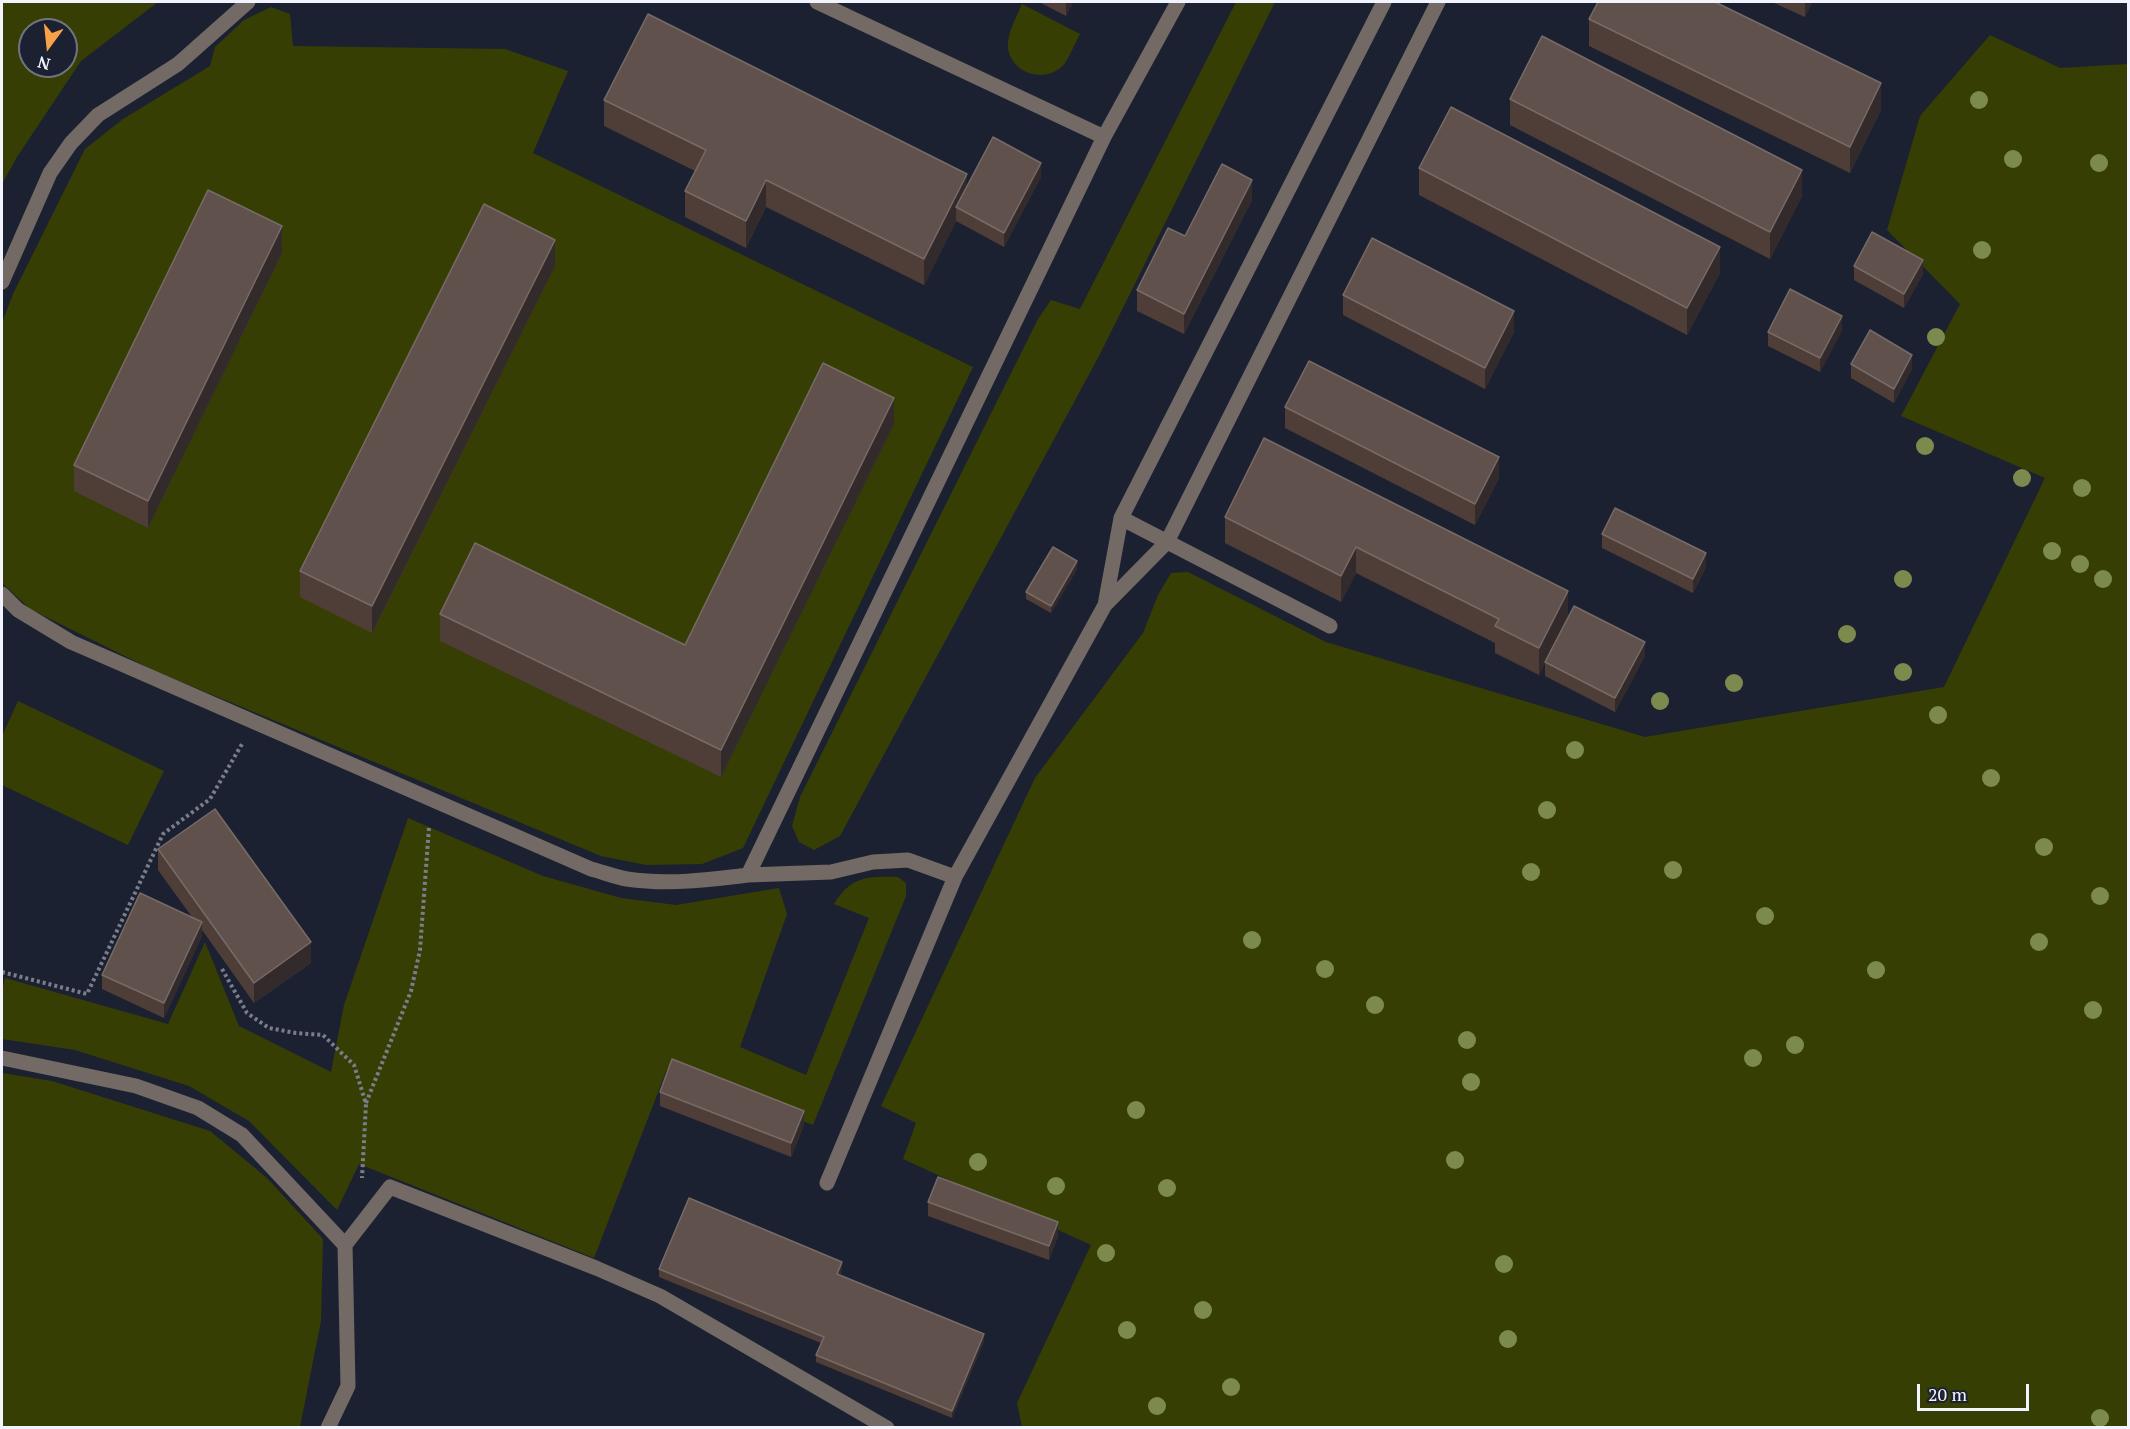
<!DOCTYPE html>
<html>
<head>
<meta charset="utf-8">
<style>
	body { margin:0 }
	#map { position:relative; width:2130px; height:1429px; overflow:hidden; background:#1c2131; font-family:"PT Serif",serif }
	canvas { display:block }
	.frame { position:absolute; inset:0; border:3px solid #f1f4fe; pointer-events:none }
	.north { position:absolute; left:18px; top:18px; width:60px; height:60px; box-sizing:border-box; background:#1c2131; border:2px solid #717583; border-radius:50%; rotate:195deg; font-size:16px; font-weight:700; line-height:24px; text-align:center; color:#f1f4fe }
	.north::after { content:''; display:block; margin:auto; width:21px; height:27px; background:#f8a14a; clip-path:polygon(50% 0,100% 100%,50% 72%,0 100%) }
	.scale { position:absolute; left:1917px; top:1384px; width:112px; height:27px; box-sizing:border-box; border:3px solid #f1f4fe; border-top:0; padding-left:8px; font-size:18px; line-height:21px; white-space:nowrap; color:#f1f4fe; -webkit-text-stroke:4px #1c2131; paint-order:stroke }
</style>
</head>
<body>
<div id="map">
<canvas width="2130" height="1429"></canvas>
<div class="frame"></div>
<div class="north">N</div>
<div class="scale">20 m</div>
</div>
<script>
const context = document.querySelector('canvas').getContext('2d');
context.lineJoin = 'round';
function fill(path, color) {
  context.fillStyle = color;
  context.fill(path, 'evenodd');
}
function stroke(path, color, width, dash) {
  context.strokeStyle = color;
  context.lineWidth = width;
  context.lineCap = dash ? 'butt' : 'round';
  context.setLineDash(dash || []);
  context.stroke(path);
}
fill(new Path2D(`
	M 2,2 L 158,2 L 81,61 L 17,157 L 2,184 ZM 30,30 L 66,30 L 66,66 L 30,66 Z
	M 1236,2 L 1275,2 L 1100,354 L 840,836 L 814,850 L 799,842 L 792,826 L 800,797 L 1038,319 L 1051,300 L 1080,309 Z
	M 1022,4 L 1080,34 C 1075,43 1071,54 1065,63 C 1049,84 1012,76 1008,48 C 1007,33 1016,18 1022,4 Z
	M 271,7 L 290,14 L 293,46 L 505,49 L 568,71 L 533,153 L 973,367 L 743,848 L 702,864 L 646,865 L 601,856 L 155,671 L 30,609 L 2,583 L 2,323 L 13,294 L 85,149 L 123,119 L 210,66 L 215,47 L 244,20 ZM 893,424 L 893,425 L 721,777 L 685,671 Z
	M 1990,35 L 2060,68 L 2128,64 L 2128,1427 L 1022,1427 L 1017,1403 L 1091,1245 L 903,1159 L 916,1123 L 881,1106 L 1035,778 L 1143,633 L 1158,595 L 1171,573 L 1188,572 L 1326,642 L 1645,737 L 1944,687 L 2045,478 L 1901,416 L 1960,304 L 1887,230 L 1920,116 Z
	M 18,701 L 164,771 L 128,845 L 2,785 L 2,736 Z
	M 408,818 L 543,876 L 621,898 L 676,905 L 779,888 L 787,914 L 740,1047 L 806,1075 L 869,918 L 834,904 C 851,876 868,876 898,877 L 906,883 L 906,896 L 813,1125 L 667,1069 L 594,1258 L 359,1164 L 337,1210 L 249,1121 L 189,1086 L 75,1050 L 2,1039 L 2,991 L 5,978 L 168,1024 L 205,942 L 239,1026 L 331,1072 L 344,1005 Z
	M 2,1073 L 52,1081 L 210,1131 L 267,1178 L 323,1239 L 321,1321 L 300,1427 L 2,1427 Z`), '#373e04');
stroke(new Path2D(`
	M 222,969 L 247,1013 L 269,1028 L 296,1033 L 323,1035 L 354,1065 L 366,1104 L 362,1178
	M 2,972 L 87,994 L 163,834 L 210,799 L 242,744
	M 366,1103 L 411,991 L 420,950 L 429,827`), '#7a7e8b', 4, [3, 3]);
stroke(new Path2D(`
	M 817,2 L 1104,137
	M 2,282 L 50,173 L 71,143 L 98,115 L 178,64 L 248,2
	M 1121,518 L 1330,626
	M 2,594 L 18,610 L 71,642 L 591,869 C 603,872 615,877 627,879 C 668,885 708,880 748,875 L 1104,137 L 1178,2
	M 1105,605 L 1167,542 L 1438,2
	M 748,875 L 831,872 L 873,862 L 908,860 L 955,877
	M 2,1058 L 136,1086 L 198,1108 L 242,1135 L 345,1245
	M 827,1183 L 955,877 L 1105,605 L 1121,518 L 1384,2
	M 328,1428 L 348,1386 L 345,1245 L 390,1187 L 596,1268 L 660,1296 L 887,1428`), '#746a65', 15);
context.fillStyle = '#7d8a4d';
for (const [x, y] of [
	[1979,100],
	[2013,159],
	[2099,163],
	[1982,250],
	[1936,337],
	[1925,446],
	[2022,478],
	[2082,488],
	[2052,551],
	[2080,564],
	[1903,579],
	[2103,579],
	[1847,634],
	[1903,672],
	[1734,683],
	[1660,701],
	[1938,715],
	[1575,750],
	[1991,778],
	[1547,810],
	[2044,847],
	[1673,870],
	[1531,872],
	[2100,896],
	[1765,916],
	[1252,940],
	[2039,942],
	[1325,969],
	[1876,970],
	[1375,1005],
	[2093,1010],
	[1467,1040],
	[1795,1045],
	[1753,1058],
	[1471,1082],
	[1136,1110],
	[1455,1160],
	[978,1162],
	[1056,1186],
	[1167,1188],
	[1106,1253],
	[1504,1264],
	[1203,1310],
	[1127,1330],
	[1508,1339],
	[1231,1387],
	[1157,1406],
	[2100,1418]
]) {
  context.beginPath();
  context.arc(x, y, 9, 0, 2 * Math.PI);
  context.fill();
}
fill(new Path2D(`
	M 1039,2 L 1073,2 L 1066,16 Z
	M 1772,2 L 1812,2 L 1805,17 Z
	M 1589,19 L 1881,110 L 1850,173 L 1589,46 Z
	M 1510,99 L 1802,196 L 1770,259 L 1510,125 Z
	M 604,100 L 967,186 L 1041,177 L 1004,247 L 956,221 L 924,285 L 766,207 L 746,248 L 685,217 L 685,191 L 695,171 L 604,126 Z
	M 1419,168 L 1720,273 L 1687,335 L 1419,195 Z
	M 1252,200 L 1184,334 L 1137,311 L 1137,290 L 1185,236 Z
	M 282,253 L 148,528 L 74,491 L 74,465 Z
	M 555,266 L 372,633 L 300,597 L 300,571 Z
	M 1854,266 L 1923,274 L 1904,308 L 1854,280 Z
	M 1343,295 L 1514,332 L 1485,389 L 1343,315 Z
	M 1842,330 L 1820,372 L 1768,346 L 1768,332 Z
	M 1851,364 L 1912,369 L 1894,403 L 1851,378 Z
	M 1285,407 L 1499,478 L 1475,525 L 1285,428 Z
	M 894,424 L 721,777 L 440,641 L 440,614 L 685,645 Z
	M 1264,438 L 1568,618 L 1645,656 L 1615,712 L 1545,676 L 1545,663 L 1539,675 L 1495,653 L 1495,643 L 1356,573 L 1341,602 L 1225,543 L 1225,517 Z
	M 1602,534 L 1706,567 L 1693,593 L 1602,548 Z
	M 1077,569 L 1051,613 L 1026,599 L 1026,592 Z
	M 158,849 L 311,963 L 254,1003 L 202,930 L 202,936 L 164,1018 L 102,989 L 102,975 L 192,917 L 158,870 Z
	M 660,1092 L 804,1125 L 791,1157 L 660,1106 Z
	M 928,1202 L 1058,1236 L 1049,1260 L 928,1216 Z
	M 659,1269 L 842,1269 L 840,1275 L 984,1341 L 952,1418 L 816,1362 L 816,1355 L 821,1343 L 659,1277 Z`), '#4f3e37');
fill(new Path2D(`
	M 1066,2 L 1073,2 L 1066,16 Z
	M 1805,2 L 1812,2 L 1805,17 Z
	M 1881,83 L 1881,110 L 1850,173 L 1850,147 Z
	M 1041,163 L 1041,177 L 1004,247 L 1004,233 Z
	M 1802,170 L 1802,196 L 1770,259 L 1770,232 Z
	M 967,174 L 967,200 L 956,207 L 956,221 L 924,285 L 924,259 Z
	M 766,180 L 766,207 L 746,248 L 746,221 Z
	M 1252,180 L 1252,200 L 1184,334 L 1184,314 Z
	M 282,226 L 282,253 L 148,528 L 148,501 Z
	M 555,240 L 555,266 L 372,633 L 372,606 Z
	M 1720,247 L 1720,273 L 1687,335 L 1687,308 Z
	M 1923,260 L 1923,274 L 1904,308 L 1904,294 Z
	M 1514,311 L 1514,332 L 1485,389 L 1485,368 Z
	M 1842,316 L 1842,330 L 1820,372 L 1820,358 Z
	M 1912,355 L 1912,369 L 1894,403 L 1894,389 Z
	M 894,398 L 894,424 L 721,777 L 721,750 Z
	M 1499,457 L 1499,478 L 1475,525 L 1475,504 Z
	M 1356,547 L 1356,573 L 1341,602 L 1341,576 Z
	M 1706,553 L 1706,567 L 1693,593 L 1693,579 Z
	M 1077,561 L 1077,569 L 1051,613 L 1051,606 Z
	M 1568,591 L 1568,618 L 1539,675 L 1539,648 Z
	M 1645,642 L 1645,656 L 1615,712 L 1615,698 Z
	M 202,922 L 202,936 L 164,1018 L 164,1003 Z
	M 311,942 L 311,963 L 254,1003 L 254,983 Z
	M 804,1111 L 804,1125 L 791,1157 L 791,1143 Z
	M 1058,1222 L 1058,1236 L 1049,1260 L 1049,1246 Z
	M 842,1262 L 842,1269 L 837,1281 L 837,1274 Z
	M 984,1334 L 984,1341 L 952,1418 L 952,1411 Z`), '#332a2c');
const building = new Path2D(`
	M 1598,2 L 1715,2 L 1881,83 L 1850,147 L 1589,19 Z
	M 648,14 L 967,174 L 924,259 L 766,180 L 746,221 L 685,191 L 706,150 L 604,100 Z
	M 1542,36 L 1802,170 L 1770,232 L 1510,99 Z
	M 1451,107 L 1720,247 L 1687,308 L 1419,168 Z
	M 993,137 L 1041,163 L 1004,233 L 956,207 Z
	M 1222,164 L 1252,180 L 1184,314 L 1137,290 L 1168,228 L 1185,236 Z
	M 208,190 L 282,226 L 148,501 L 74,465 Z
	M 484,204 L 555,240 L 372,606 L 300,571 Z
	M 1872,232 L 1923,260 L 1904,294 L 1854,266 Z
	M 1372,238 L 1514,311 L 1485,368 L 1343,295 Z
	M 1790,289 L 1842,316 L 1820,358 L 1768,332 Z
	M 1870,330 L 1912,355 L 1894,389 L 1851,364 Z
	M 1309,361 L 1499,457 L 1475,504 L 1285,407 Z
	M 823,363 L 894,398 L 721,750 L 440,614 L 475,543 L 685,645 Z
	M 1264,438 L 1568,591 L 1539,648 L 1495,626 L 1499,619 L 1356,547 L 1341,576 L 1225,517 Z
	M 1615,508 L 1706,553 L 1693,579 L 1602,534 Z
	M 1053,547 L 1077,561 L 1051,606 L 1026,592 Z
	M 1574,606 L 1645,642 L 1615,698 L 1545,662 Z
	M 215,809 L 311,942 L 254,983 L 158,849 Z
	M 140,893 L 202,922 L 164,1003 L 102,975 Z
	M 672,1059 L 804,1111 L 791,1143 L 660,1092 Z
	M 938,1177 L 1058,1222 L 1049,1246 L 928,1202 Z
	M 689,1198 L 842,1262 L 837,1274 L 984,1334 L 952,1411 L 816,1355 L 824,1337 L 659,1269 Z`);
fill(building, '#61514c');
stroke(building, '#776b68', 1.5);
</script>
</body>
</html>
